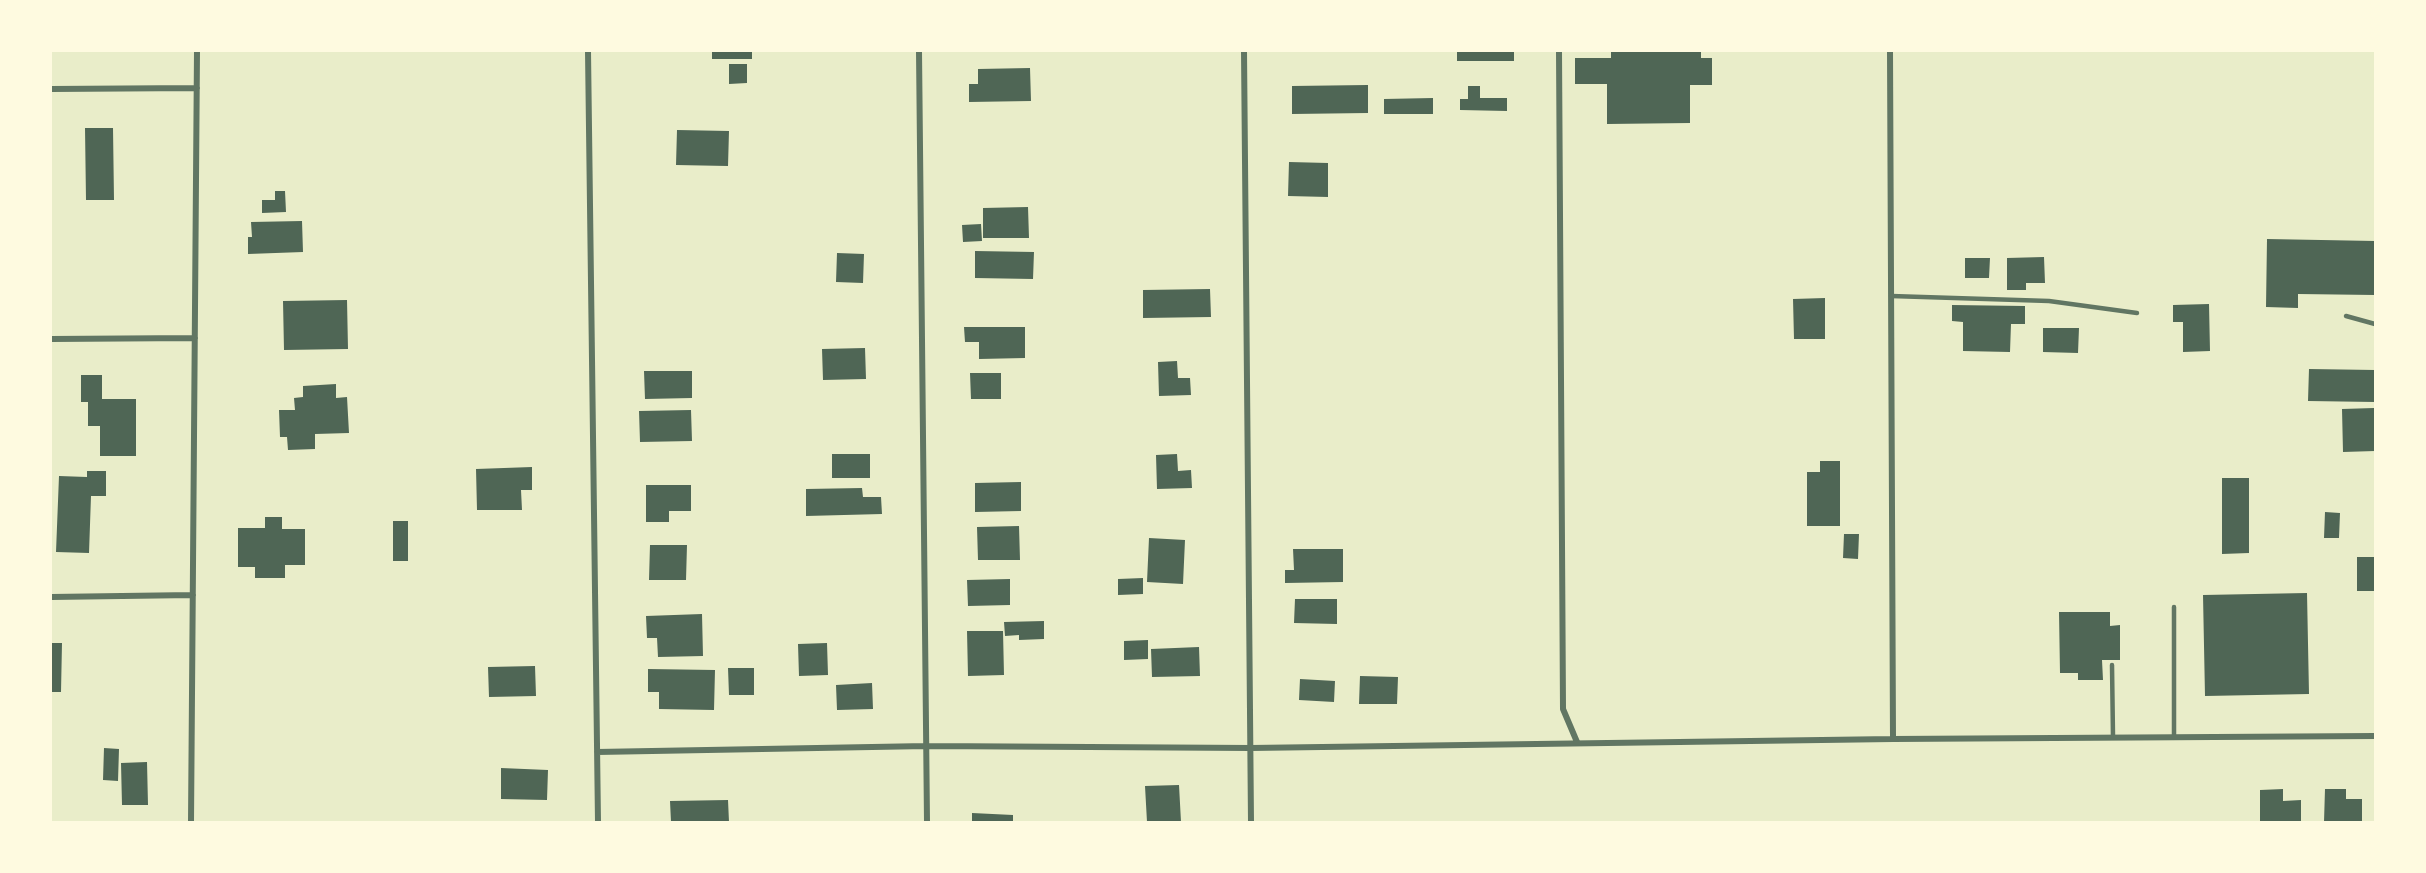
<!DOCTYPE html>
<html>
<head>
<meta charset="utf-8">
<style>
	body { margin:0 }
	#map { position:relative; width:2426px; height:873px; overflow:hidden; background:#e9edc9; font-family:"Titillium Web",sans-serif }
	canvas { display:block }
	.frame { position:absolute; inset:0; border:52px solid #fefae0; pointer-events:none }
</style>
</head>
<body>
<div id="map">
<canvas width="2426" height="873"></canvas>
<div class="frame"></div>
</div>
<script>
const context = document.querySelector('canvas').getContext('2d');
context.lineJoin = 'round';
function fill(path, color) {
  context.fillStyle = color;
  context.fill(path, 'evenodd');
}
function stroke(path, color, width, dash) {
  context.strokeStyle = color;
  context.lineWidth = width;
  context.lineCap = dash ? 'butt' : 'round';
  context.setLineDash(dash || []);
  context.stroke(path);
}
fill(new Path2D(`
	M 712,51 L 752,51 L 752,59 L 712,59 Z
	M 1457,51 L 1514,51 L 1514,61 L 1457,61 Z
	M 1611,51 L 1701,51 L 1701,58 L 1712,58 L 1712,85 L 1690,85 L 1690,123 L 1607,124 L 1607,84 L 1575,84 L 1575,58 L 1611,58 Z
	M 729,64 L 747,64 L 747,83 L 729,84 Z
	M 1030,68 L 1031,101 L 969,102 L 969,84 L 978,84 L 978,69 Z
	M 1368,85 L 1368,113 L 1292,114 L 1292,86 Z
	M 1468,86 L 1480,86 L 1480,98 L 1507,98 L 1507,111 L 1460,110 L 1460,99 L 1468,99 Z
	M 1433,98 L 1433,114 L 1384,114 L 1384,99 Z
	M 85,128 L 113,128 L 114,200 L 86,200 Z
	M 677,130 L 729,131 L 728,166 L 676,165 Z
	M 1289,162 L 1328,163 L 1328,197 L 1288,196 Z
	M 275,191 L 285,191 L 286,212 L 262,213 L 262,200 L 275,200 Z
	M 1028,207 L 1029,238 L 983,238 L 983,208 Z
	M 302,221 L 303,252 L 248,254 L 248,237 L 252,237 L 251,222 Z
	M 981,224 L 982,241 L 963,242 L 962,225 Z
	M 2267,239 L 2375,241 L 2375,295 L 2298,294 L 2298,308 L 2266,307 Z
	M 975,251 L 1034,252 L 1033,279 L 975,278 Z
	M 837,253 L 864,254 L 863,283 L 836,282 Z
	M 2044,257 L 2045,283 L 2026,283 L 2026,290 L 2007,290 L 2007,258 Z
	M 1965,258 L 1990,258 L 1989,278 L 1965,278 Z
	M 1210,289 L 1211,317 L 1143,318 L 1143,290 Z
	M 1825,298 L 1825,339 L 1794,339 L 1793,299 Z
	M 347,300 L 348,349 L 284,350 L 283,301 Z
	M 2209,304 L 2210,351 L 2183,352 L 2183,322 L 2173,322 L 2173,305 Z
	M 1952,305 L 2025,306 L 2025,324 L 2011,324 L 2010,352 L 1963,351 L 1963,322 L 1952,321 Z
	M 964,327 L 1025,327 L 1025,358 L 979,359 L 979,342 L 965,342 Z
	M 2043,328 L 2079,328 L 2078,353 L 2043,352 Z
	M 865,348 L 866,379 L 823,380 L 822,349 Z
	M 1177,361 L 1178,378 L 1190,378 L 1191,395 L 1159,396 L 1158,362 Z
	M 2309,369 L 2375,370 L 2375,402 L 2308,401 Z
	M 644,371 L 692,371 L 692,398 L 645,399 Z
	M 970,373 L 1001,373 L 1001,399 L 971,399 Z
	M 81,375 L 102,375 L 102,399 L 136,399 L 136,456 L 100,456 L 100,426 L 88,426 L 88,402 L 81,402 Z
	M 336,384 L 336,398 L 347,397 L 349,433 L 315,434 L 315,449 L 288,450 L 287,437 L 280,437 L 279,410 L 295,410 L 294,398 L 303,397 L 303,386 Z
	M 2374,408 L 2375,451 L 2343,452 L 2342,409 Z
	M 691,410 L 692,441 L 640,442 L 639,411 Z
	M 832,454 L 870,454 L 870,478 L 832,478 Z
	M 1177,454 L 1178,471 L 1191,470 L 1192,488 L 1157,489 L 1156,455 Z
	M 1820,461 L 1840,461 L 1840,526 L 1807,526 L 1807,472 L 1820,472 Z
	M 532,467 L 532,490 L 521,490 L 522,510 L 477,510 L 476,469 Z
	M 87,471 L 106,471 L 106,496 L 91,496 L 89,553 L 56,552 L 59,476 L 87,477 Z
	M 2222,478 L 2249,478 L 2249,553 L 2222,554 Z
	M 1021,482 L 1021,511 L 975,512 L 975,483 Z
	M 646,485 L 691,485 L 691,511 L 669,511 L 669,522 L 646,522 Z
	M 862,488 L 863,497 L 881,497 L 882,514 L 806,516 L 806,489 Z
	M 2325,512 L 2340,513 L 2339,538 L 2324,538 Z
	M 265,517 L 282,517 L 282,529 L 305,529 L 305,565 L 285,565 L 285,578 L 255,578 L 255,567 L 238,567 L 238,528 L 265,528 Z
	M 393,521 L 408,521 L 408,561 L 393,561 Z
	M 1019,526 L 1020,560 L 978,560 L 977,527 Z
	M 1844,534 L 1859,534 L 1858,559 L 1843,558 Z
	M 1149,538 L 1185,540 L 1183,584 L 1147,582 Z
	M 650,545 L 687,545 L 686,580 L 649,580 Z
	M 1293,549 L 1343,549 L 1343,582 L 1285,583 L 1285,570 L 1294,570 Z
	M 2357,557 L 2375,557 L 2375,591 L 2357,591 Z
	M 1143,578 L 1143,594 L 1118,595 L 1118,579 Z
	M 1010,579 L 1010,605 L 968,606 L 967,580 Z
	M 2307,593 L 2309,694 L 2205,696 L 2203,595 Z
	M 1295,599 L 1337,599 L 1337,624 L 1294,623 Z
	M 2059,612 L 2110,612 L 2110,626 L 2120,625 L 2120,660 L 2102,660 L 2103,680 L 2078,680 L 2078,673 L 2060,673 Z
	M 702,614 L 703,656 L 658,657 L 657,638 L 647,638 L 646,616 Z
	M 1044,621 L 1044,639 L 1019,640 L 1019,635 L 1005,636 L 1004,622 Z
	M 967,631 L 1003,631 L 1004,675 L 968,676 Z
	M 1148,640 L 1148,659 L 1124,660 L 1124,641 Z
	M 51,643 L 62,643 L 61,692 L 51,692 Z
	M 827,643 L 828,675 L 799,676 L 798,644 Z
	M 1199,647 L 1200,676 L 1152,677 L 1151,649 Z
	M 535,666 L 536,696 L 489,697 L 488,667 Z
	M 728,668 L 754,668 L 754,695 L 729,695 Z
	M 648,669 L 715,670 L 714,710 L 659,709 L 659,692 L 648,692 Z
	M 1360,676 L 1398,677 L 1397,704 L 1359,704 Z
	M 1300,679 L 1335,681 L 1334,702 L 1299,700 Z
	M 872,683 L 873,709 L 837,710 L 836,685 Z
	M 104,748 L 119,749 L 118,781 L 103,780 Z
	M 147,762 L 148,805 L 122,805 L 121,763 Z
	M 501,768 L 548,770 L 547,800 L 501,799 Z
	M 1179,785 L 1181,822 L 1147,822 L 1145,786 Z
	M 2283,789 L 2283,801 L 2301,800 L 2301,822 L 2260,822 L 2260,790 Z
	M 2325,789 L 2346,789 L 2346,799 L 2362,799 L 2362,822 L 2324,822 Z
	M 728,800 L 729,822 L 671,822 L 670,801 Z
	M 972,813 L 1013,815 L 1013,822 L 972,822 Z`), '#4f6655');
stroke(new Path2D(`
	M 1891,296 L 2049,301 L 2137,313
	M 2346,316 L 2375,324
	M 2112,665 L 2113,737
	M 2174,737 L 2174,607`), '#617663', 4.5);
stroke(new Path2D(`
	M 588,51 L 598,822
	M 919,51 L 927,822
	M 1244,51 L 1251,822
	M 1559,51 L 1563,709 L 1577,742
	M 1890,51 L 1893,739
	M 51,89 L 197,88
	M 51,339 L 195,338
	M 51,597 L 193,595
	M 597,752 L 927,746 L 1251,748 L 1893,739 L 2375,736
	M 191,822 L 197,51`), '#617663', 6);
</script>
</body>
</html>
